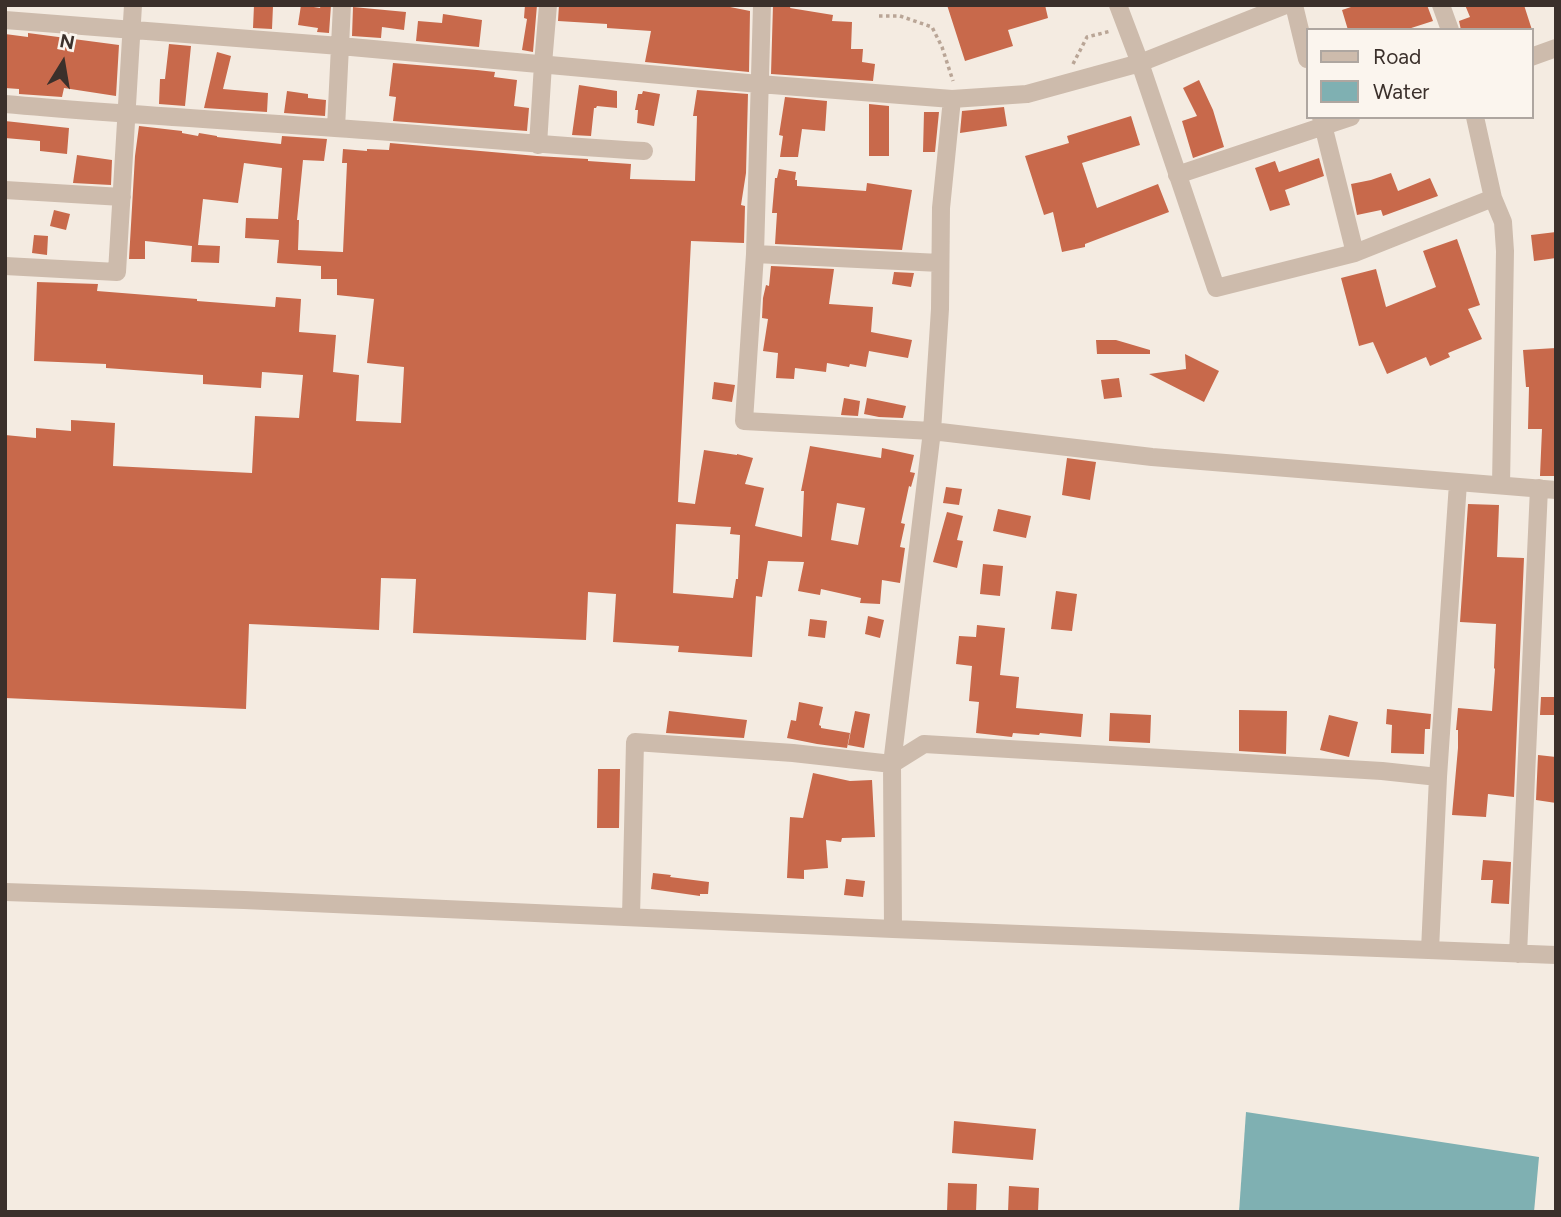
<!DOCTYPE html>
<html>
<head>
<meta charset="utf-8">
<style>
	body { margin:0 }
	#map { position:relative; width:1561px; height:1217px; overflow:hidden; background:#f4ebe1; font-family:Figtree,sans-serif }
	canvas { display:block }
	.frame { position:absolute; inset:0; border:7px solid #3b302b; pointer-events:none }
	.legend { position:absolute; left:1306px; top:28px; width:228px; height:91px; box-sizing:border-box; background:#fbf5ee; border:2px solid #aea6a0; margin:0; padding:9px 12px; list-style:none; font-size:21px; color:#3b302b }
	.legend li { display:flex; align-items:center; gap:14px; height:35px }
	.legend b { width:35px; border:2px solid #aea6a0 }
	.north { position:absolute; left:28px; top:28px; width:70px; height:70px; -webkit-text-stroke:5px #fbf5ee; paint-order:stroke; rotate:11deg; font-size:19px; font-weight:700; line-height:28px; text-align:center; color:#3b302b }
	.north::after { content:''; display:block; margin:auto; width:24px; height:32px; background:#3b302b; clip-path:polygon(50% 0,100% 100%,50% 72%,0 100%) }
</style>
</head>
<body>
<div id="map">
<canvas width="1561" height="1217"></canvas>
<div class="frame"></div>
<ul class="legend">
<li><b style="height:9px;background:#cdbbac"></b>Road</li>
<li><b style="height:19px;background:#7fb0b2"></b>Water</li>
</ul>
<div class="north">N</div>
</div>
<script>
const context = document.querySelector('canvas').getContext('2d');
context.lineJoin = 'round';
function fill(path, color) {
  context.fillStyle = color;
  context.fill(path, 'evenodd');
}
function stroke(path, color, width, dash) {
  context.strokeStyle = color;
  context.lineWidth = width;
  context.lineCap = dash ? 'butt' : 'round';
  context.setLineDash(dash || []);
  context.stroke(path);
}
fill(new Path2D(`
	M 1246,1112 L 1539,1157 L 1534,1212 L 1239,1212 Z`), '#7fb0b2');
fill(new Path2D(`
	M 254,5 L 273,6 L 272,29 L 253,28 Z
	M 301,5 L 320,8 L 321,5 L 331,5 L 329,33 L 317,32 L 318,28 L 298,25 Z
	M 525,5 L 537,5 L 533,52 L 522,50 L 527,19 L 524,18 Z
	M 559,5 L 720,5 L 750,11 L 749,72 L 645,62 L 651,31 L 607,28 L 607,24 L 558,21 Z
	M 773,5 L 791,5 L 790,8 L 833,15 L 832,21 L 852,22 L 851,49 L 863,49 L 862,62 L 875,64 L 873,81 L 771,74 Z
	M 947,5 L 1045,5 L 1048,18 L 1008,30 L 1013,46 L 965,61 Z
	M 1357,5 L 1427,5 L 1433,21 L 1405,30 L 1348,30 L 1342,10 Z
	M 1465,5 L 1524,5 L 1532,30 L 1461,30 L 1459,21 L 1470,17 Z
	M 353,7 L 406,12 L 404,30 L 382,27 L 381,38 L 352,36 Z
	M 443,14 L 482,20 L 479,47 L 416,41 L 418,21 L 442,23 Z
	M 28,33 L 119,45 L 116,96 L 64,88 L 62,97 L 19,94 L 19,89 L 5,88 L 5,34 L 28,37 Z
	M 169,44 L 191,46 L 185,106 L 159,104 L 160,79 L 165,79 Z
	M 217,52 L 231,56 L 223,89 L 268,93 L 267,112 L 204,108 Z
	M 393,63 L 477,70 L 495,72 L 494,77 L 517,80 L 514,106 L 529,108 L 527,131 L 393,121 L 396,97 L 389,96 Z
	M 1199,80 L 1213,110 L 1224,147 L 1193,158 L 1182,121 L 1197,116 L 1183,88 Z
	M 579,85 L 617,91 L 617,108 L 597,106 L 596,108 L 594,108 L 591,136 L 572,135 Z
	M 697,90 L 748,94 L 746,173 L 741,205 L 745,206 L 744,243 L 691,241 L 678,502 L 695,504 L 704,450 L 737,455 L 737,454 L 753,458 L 745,484 L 764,488 L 755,526 L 802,537 L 804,491 L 801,491 L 810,446 L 881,458 L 882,448 L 914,455 L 910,472 L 915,473 L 911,487 L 909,486 L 901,523 L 905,524 L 900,547 L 905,548 L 900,583 L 882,580 L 880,604 L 860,603 L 861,598 L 821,589 L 820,595 L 798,591 L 804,562 L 768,561 L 762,597 L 756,596 L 752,657 L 678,652 L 679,646 L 613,642 L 616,594 L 588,592 L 586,640 L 413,633 L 416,579 L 381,578 L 379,630 L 249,624 L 246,709 L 5,698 L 5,435 L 36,438 L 36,428 L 71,431 L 71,420 L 115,423 L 113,466 L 252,473 L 255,416 L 299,418 L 303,375 L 262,372 L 261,388 L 203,384 L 203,375 L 106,368 L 106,364 L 34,361 L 37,282 L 98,284 L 97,291 L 197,299 L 197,301 L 275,307 L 276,297 L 301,299 L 299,332 L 336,335 L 333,372 L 359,375 L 356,421 L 401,423 L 404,367 L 367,363 L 374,299 L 337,295 L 337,279 L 321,279 L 321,266 L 277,263 L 279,240 L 245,238 L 246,218 L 278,219 L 282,168 L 244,163 L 238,203 L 203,199 L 198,245 L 220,246 L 219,263 L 191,262 L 192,246 L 145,241 L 145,259 L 129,259 L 135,156 L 139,126 L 182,131 L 182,133 L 198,136 L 199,133 L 217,136 L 217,137 L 281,144 L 282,136 L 327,139 L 324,161 L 303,160 L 297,220 L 299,220 L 298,250 L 343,252 L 347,163 L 342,163 L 343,149 L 367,151 L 367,149 L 389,150 L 390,143 L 537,156 L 588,159 L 588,161 L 631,164 L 630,179 L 695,181 L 697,116 L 693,116 ZM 837,503 L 865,508 L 858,545 L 831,540 ZM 676,524 L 731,527 L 730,534 L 740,535 L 738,579 L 736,579 L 733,598 L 673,593 Z
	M 287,91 L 308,94 L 308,98 L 326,100 L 325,116 L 284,113 Z
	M 643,91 L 660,94 L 654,126 L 637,123 L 638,110 L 635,110 L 638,94 L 642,94 Z
	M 785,97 L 827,101 L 825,131 L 802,129 L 798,157 L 780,157 L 783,136 L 779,135 Z
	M 869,104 L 889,106 L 889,156 L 869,156 Z
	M 1004,107 L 1007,126 L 960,133 L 962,111 Z
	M 924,112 L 939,112 L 935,152 L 923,152 Z
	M 1131,116 L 1140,145 L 1082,163 L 1097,208 L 1158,184 L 1169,212 L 1085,244 L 1085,247 L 1062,252 L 1053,212 L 1044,215 L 1025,156 L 1069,143 L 1067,136 Z
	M 5,121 L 69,128 L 67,154 L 40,151 L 40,141 L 5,138 Z
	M 77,155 L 112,160 L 111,185 L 73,183 Z
	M 1319,158 L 1324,176 L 1285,190 L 1290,205 L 1270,211 L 1255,168 L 1275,161 L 1279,172 Z
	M 779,169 L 796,172 L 795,180 L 797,180 L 797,186 L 866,191 L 867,183 L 912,190 L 902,250 L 775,244 L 777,213 L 772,213 L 775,178 L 777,178 Z
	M 1391,173 L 1398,191 L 1430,178 L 1438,196 L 1383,216 L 1381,210 L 1357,215 L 1351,184 L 1371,180 Z
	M 54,210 L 70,214 L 66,230 L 50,226 Z
	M 1556,232 L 1556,258 L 1534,261 L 1531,235 Z
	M 34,235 L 48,236 L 47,255 L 32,253 Z
	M 1457,239 L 1480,305 L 1468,309 L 1482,339 L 1448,353 L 1450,357 L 1430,366 L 1426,357 L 1387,374 L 1373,342 L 1359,346 L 1341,278 L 1376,269 L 1386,307 L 1436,287 L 1423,251 Z
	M 771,266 L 834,269 L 829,304 L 873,307 L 871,332 L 912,340 L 908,358 L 869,351 L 866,367 L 850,364 L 849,367 L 827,363 L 826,372 L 795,368 L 794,379 L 776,378 L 778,353 L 763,351 L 768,319 L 762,318 L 763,298 L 766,285 L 769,286 Z
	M 894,272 L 914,273 L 911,287 L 892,284 Z
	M 1096,340 L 1116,340 L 1150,350 L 1150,354 L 1097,354 Z
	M 1556,348 L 1556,476 L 1540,476 L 1542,429 L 1528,429 L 1529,387 L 1526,387 L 1523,350 Z
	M 1185,354 L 1219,371 L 1204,402 L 1149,374 L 1186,369 Z
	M 1119,378 L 1122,397 L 1104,399 L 1101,380 Z
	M 714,382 L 735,385 L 732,402 L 712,399 Z
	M 844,398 L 860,401 L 858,416 L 841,415 Z
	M 867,398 L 906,406 L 903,418 L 879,417 L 864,414 Z
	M 1067,458 L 1096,462 L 1090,500 L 1062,495 Z
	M 946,487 L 962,489 L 959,505 L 943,503 Z
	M 1468,504 L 1499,505 L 1497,557 L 1524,558 L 1514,797 L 1488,794 L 1486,817 L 1452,815 L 1458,748 L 1458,730 L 1456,730 L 1458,708 L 1492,711 L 1495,669 L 1494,668 L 1496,624 L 1460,622 Z
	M 998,509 L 1031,516 L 1026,538 L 993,531 Z
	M 947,512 L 963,516 L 957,540 L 963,541 L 957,568 L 933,562 Z
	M 983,564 L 1003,566 L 1000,596 L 980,594 Z
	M 1056,591 L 1077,594 L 1072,631 L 1051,629 Z
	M 868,616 L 884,620 L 880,638 L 865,634 Z
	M 810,619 L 827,621 L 825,638 L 808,636 Z
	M 977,625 L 1005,628 L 1000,675 L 1019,677 L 1016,708 L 1083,714 L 1081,737 L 1040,733 L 1039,735 L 1013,733 L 1012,737 L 976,733 L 979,702 L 969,701 L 972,666 L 956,664 L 959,636 L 976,637 Z
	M 1541,697 L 1556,697 L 1556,715 L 1540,715 Z
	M 799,702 L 823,707 L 819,725 L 821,726 L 821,728 L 850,733 L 847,748 L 817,744 L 787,738 L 791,720 L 796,721 Z
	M 1387,709 L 1431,714 L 1430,729 L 1425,729 L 1424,754 L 1391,753 L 1392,725 L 1386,724 Z
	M 1239,710 L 1287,711 L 1286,754 L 1239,751 Z
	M 669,711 L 747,720 L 744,738 L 666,733 Z
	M 855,711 L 870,714 L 864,748 L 848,745 Z
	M 1110,713 L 1151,715 L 1150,743 L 1109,741 Z
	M 1329,715 L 1358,722 L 1349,757 L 1320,750 Z
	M 1538,755 L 1556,757 L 1556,803 L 1536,800 Z
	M 598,769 L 620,769 L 619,828 L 597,828 Z
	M 813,773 L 850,781 L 872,780 L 875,837 L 842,838 L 841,842 L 826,840 L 828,868 L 804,870 L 804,879 L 787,878 L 790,817 L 803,818 Z
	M 1483,860 L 1511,862 L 1509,904 L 1491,903 L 1493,880 L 1481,880 Z
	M 653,873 L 671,875 L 670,877 L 709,882 L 708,894 L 700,894 L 700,896 L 651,889 Z
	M 846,879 L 865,881 L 863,897 L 844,895 Z
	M 954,1121 L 1036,1129 L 1033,1160 L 952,1153 Z
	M 948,1183 L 977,1184 L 976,1212 L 947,1212 Z
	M 1009,1186 L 1039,1188 L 1038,1212 L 1008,1212 Z`), '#c8694b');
stroke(new Path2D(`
	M 879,16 L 900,16 L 932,27 L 942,47 L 953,81
	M 1073,64 L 1087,37 L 1111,31`), '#b9a596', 3.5, [3.5, 3.5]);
stroke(new Path2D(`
	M 762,5 L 755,254 L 744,421 L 932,431 L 1152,457 L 1556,490
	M 1118,5 L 1140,63 L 1216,288 L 1355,253 L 1493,198
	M 1294,5 L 1307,59
	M 1441,5 L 1450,30
	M 5,20 L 340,46 L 759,84 L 952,99 L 1027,94 L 1140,63 L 1286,5
	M 1531,57 L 1556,48
	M 5,104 C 115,114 225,120 335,128 C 438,135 541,145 644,151
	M 1321,117 L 1355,253
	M 1475,117 L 1493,198 L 1503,222 L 1505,251 L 1501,485
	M 336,128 L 342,5
	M 538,145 L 543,64 L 548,5
	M 1177,175 L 1351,117
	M 5,190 L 122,197
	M 755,254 L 940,263
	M 5,266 L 117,272 L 133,5
	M 5,892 L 244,900 L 893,929 L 1556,955
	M 631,917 L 635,742 L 793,753 L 892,764 L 924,744 L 1382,771 L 1438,777
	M 893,929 L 892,764 L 932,431 L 940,309 L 941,208 L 952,99
	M 1430,950 L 1438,777 L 1458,483
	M 1518,954 L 1539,488`), '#cdbbac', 18);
</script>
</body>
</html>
